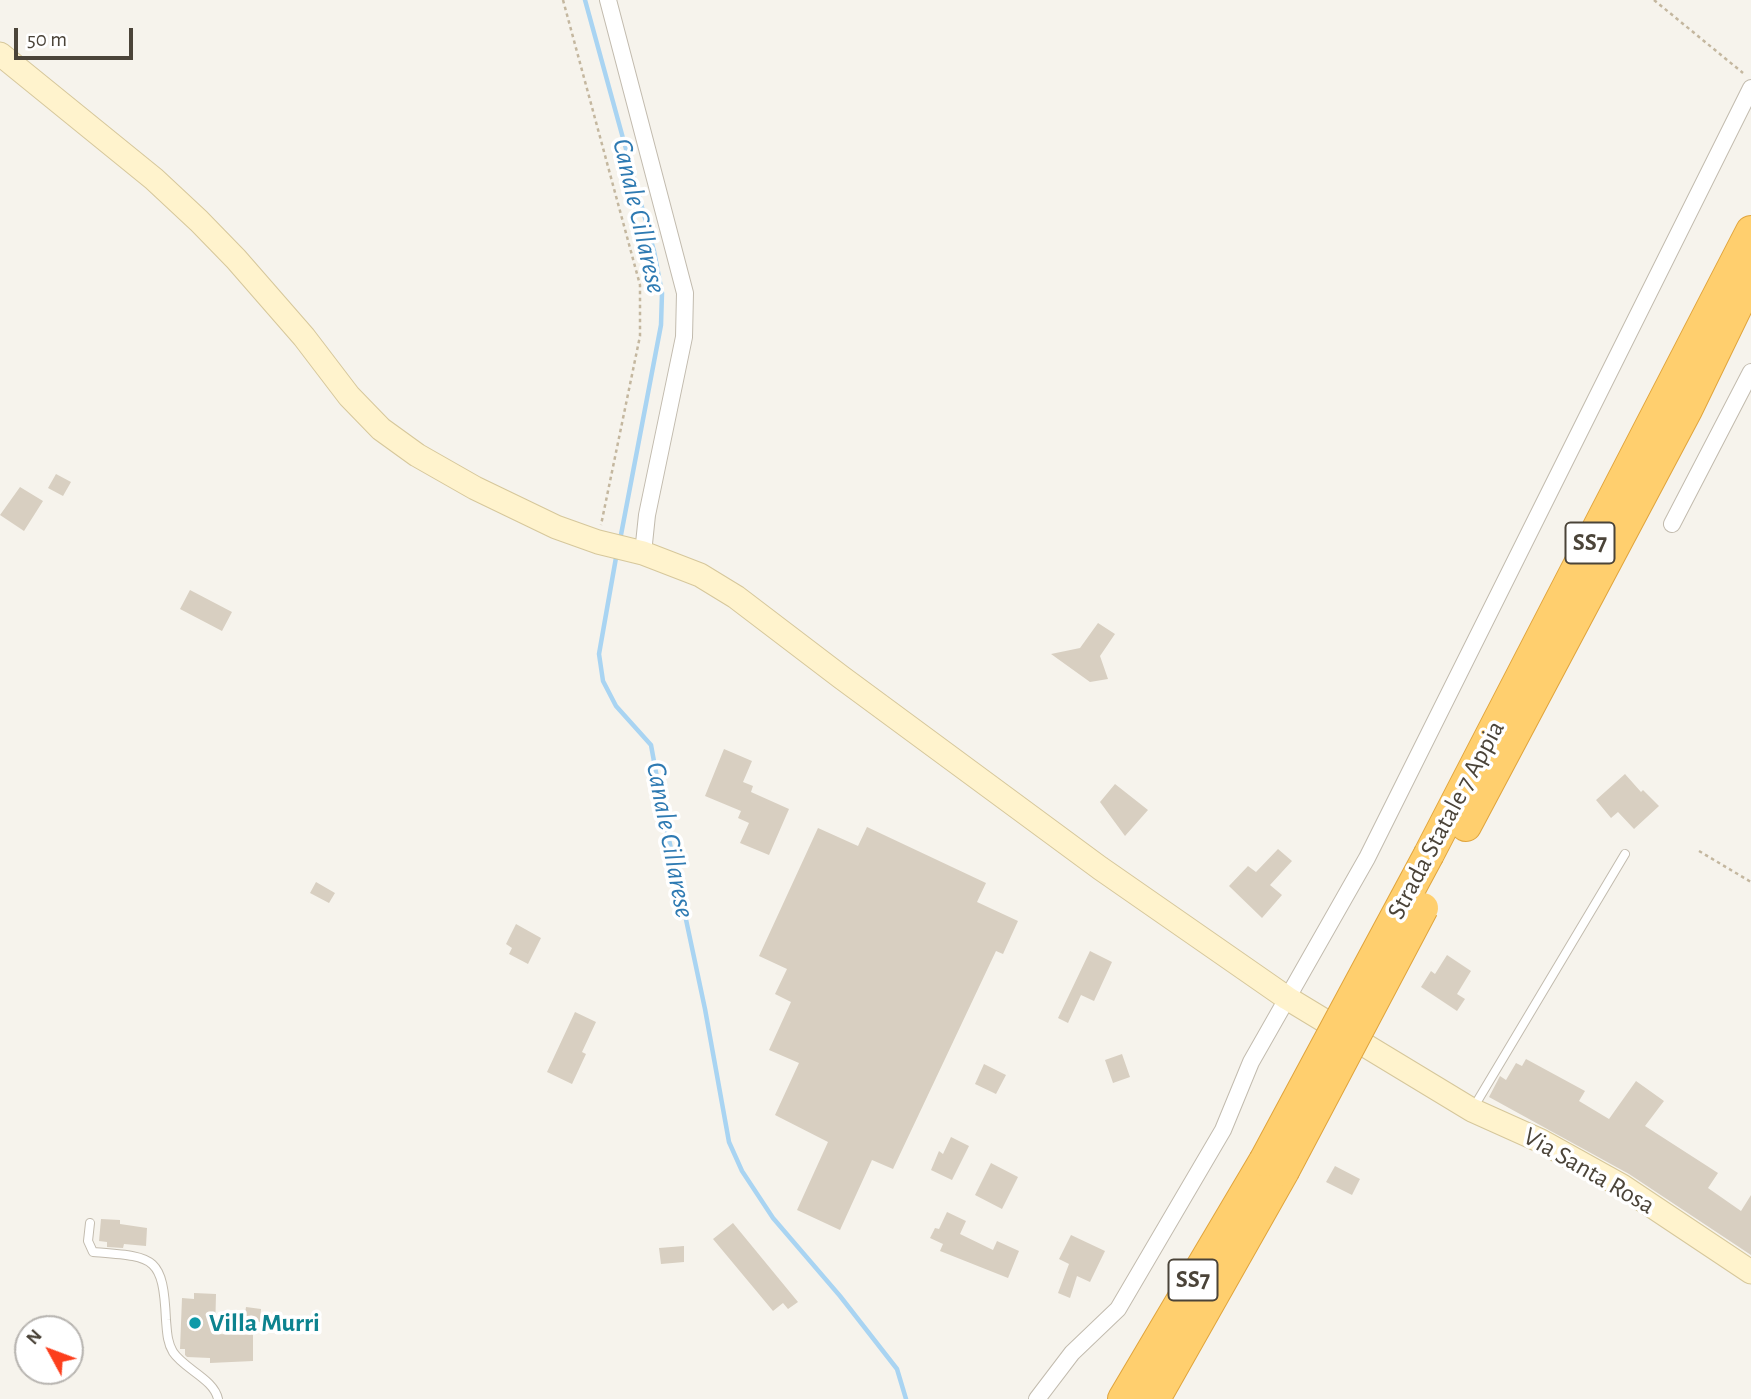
<!DOCTYPE html>
<html>
<head>
<meta charset="utf-8">
<style>
	body { margin:0 }
	#map { position:relative; width:1751px; height:1399px; overflow:hidden; background:#f6f3ec; font-family:"Alegreya Sans",sans-serif }
	canvas { display:block }
	.north { position:absolute; left:14px; top:1315px; width:70px; height:70px; box-sizing:border-box; background:#fff; border:2px solid #b7b4b0; border-radius:50%; rotate:311deg; font-size:19px; font-weight:700; line-height:28px; text-align:center; color:#4b4439 }
	.north::after { content:''; display:block; margin:auto; width:24px; height:32px; background:#fc3f1d; clip-path:polygon(50% 0,100% 100%,50% 72%,0 100%) }
	.scale { position:absolute; left:14px; top:28px; width:119px; height:32px; box-sizing:border-box; border:4px solid #4b4439; border-top:0; padding-left:9px; font-size:21px; line-height:24px; white-space:nowrap; color:#4b4439; -webkit-text-stroke:5px #fff; paint-order:stroke }
</style>
</head>
<body>
<div id="map">
<canvas width="1751" height="1399"></canvas>
<div class="north">N</div>
<div class="scale">50 m</div>
</div>
<script>
const context = document.querySelector('canvas').getContext('2d');
context.lineJoin = 'round';
function stroke(path, color, width, dash) {
  context.strokeStyle = color;
  context.lineWidth = width;
  context.lineCap = dash ? 'butt' : 'round';
  context.setLineDash(dash || []);
  context.stroke(path);
}
function fill(path, color) {
  context.fillStyle = color;
  context.fill(path, 'evenodd');
}
function drawText(font, color, halo, rows, align = 'center') {
  context.font = font + ' "Alegreya Sans",sans-serif';
  context.lineWidth = 7;
  context.setLineDash([]);
  context.textBaseline = 'middle';
  context.strokeStyle = halo;
  context.fillStyle = color;
  for (const [text, x, y, turn = 0] of rows) {
    context.save();
    context.translate(x, y);
    context.rotate((+turn || 0) * Math.PI / 180);
    context.textAlign = isNaN(turn) ? turn : align;
    if (halo) context.strokeText(text, 0, 0);
    context.fillText(text, 0, 0);
    context.restore();
  }
}
stroke(new Path2D(`
	M 585,0 L 654,251 L 662,293 L 661,325 L 620,540
	M 617,552 L 599,654 L 603,681 L 616,706 L 651,745 L 664,816 L 705,1009 L 729,1142 L 742,1171 L 773,1218 L 840,1296 L 897,1369 L 906,1399`), '#a9d4f2', 4.5);
fill(new Path2D(`
	M 56,474 L 71,482 L 63,496 L 48,488 Z
	M 20,487 L 43,501 L 24,531 L 0,515 Z
	M 190,590 L 232,612 L 222,631 L 180,609 Z
	M 1098,623 L 1115,634 L 1100,656 L 1108,679 L 1090,682 L 1051,654 L 1080,648 Z
	M 724,749 L 752,761 L 743,782 L 753,786 L 751,792 L 789,809 L 769,855 L 740,843 L 749,823 L 738,818 L 741,811 L 705,796 Z
	M 1625,774 L 1641,792 L 1643,790 L 1659,806 L 1634,829 L 1618,812 L 1611,818 L 1596,800 Z
	M 1115,784 L 1148,810 L 1125,836 L 1100,802 Z
	M 867,827 L 986,883 L 977,902 L 1018,921 L 1003,954 L 996,951 L 893,1169 L 872,1160 L 840,1230 L 797,1210 L 828,1142 L 775,1115 L 799,1063 L 769,1050 L 791,1002 L 775,994 L 787,969 L 759,956 L 818,828 L 858,846 Z
	M 1278,849 L 1292,861 L 1270,885 L 1282,895 L 1262,918 L 1229,886 L 1248,866 L 1256,872 Z
	M 316,882 L 335,893 L 329,903 L 310,893 Z
	M 516,924 L 541,938 L 528,964 L 509,954 L 512,948 L 506,944 Z
	M 1090,951 L 1112,962 L 1094,1001 L 1081,995 L 1068,1023 L 1058,1018 Z
	M 1447,955 L 1471,971 L 1457,994 L 1465,999 L 1457,1011 L 1421,987 L 1431,971 L 1435,974 Z
	M 575,1012 L 596,1022 L 582,1052 L 586,1054 L 572,1084 L 547,1072 Z
	M 1122,1054 L 1130,1077 L 1113,1083 L 1105,1060 Z
	M 1526,1059 L 1585,1091 L 1579,1101 L 1609,1119 L 1636,1081 L 1664,1101 L 1645,1126 L 1718,1173 L 1708,1188 L 1741,1211 L 1751,1195 L 1751,1255 L 1629,1174 L 1489,1097 L 1500,1076 L 1506,1080 L 1516,1063 L 1522,1066 Z
	M 984,1064 L 1006,1075 L 996,1094 L 975,1084 Z
	M 951,1137 L 969,1146 L 952,1180 L 931,1170 L 939,1151 L 943,1154 Z
	M 991,1163 L 1018,1177 L 1002,1209 L 975,1195 Z
	M 1335,1166 L 1360,1179 L 1352,1195 L 1326,1182 Z
	M 947,1212 L 966,1221 L 960,1234 L 993,1250 L 997,1241 L 1019,1251 L 1008,1278 L 940,1251 L 943,1244 L 930,1238 L 935,1228 L 939,1229 Z
	M 101,1219 L 120,1220 L 120,1224 L 147,1228 L 146,1246 L 124,1244 L 123,1248 L 107,1247 L 107,1242 L 99,1241 Z
	M 733,1223 L 798,1302 L 788,1309 L 783,1303 L 773,1311 L 713,1239 Z
	M 1071,1235 L 1105,1251 L 1090,1282 L 1077,1276 L 1070,1298 L 1058,1293 L 1069,1264 L 1059,1259 Z
	M 684,1246 L 684,1262 L 661,1264 L 659,1248 Z
	M 194,1293 L 216,1294 L 215,1334 L 253,1335 L 253,1361 L 210,1363 L 210,1358 L 187,1357 L 185,1355 L 185,1349 L 180,1349 L 182,1298 L 194,1299 Z
	M 246,1307 L 261,1309 L 260,1322 L 244,1321 Z`), '#d8cfc1');
const lane = new Path2D(`
	M 1472,1110 L 1625,854
	M 90,1223 L 88,1241 L 93,1252 C 154,1257 163,1255 166,1320 C 167,1331 167,1342 173,1352 C 184,1369 214,1379 218,1399`);
const street = new Path2D(`
	M 608,0 L 685,293 L 684,337 L 647,515 L 643,553
	M 1672,524 L 1751,372
	M 1037,1399 L 1072,1353 L 1118,1309 L 1223,1130 L 1251,1062 L 1367,858 L 1751,88`);
const secondary = new Path2D(`
	M 0,54 L 154,179 L 199,221 L 236,259 L 304,337 L 349,396 L 381,429 L 417,455 L 475,488 L 556,527 L 598,542 L 643,553 L 700,575 L 736,597 L 841,677 L 1100,868 L 1287,998 L 1472,1110 L 1541,1141 L 1622,1186 L 1751,1272`);
const highway = new Path2D(`
	M 1466,826 L 1687,410 L 1751,278
	M 1429,854 L 1751,231
	M 1123,1399 L 1264,1161
	M 1155,1399 L 1284,1171`);
stroke(lane, '#c2bbae', 10);
stroke(street, '#c2bbae', 18);
stroke(secondary, '#d6c79b', 25);
stroke(highway, '#e0a43c', 32);
stroke(new Path2D(`
	M 563,0 L 640,285 L 640,336 L 601,525
	M 1654,0 L 1743,73
	M 1699,851 L 1751,882`), '#c4b79f', 2.5, [3.5, 3.5]);
stroke(lane, '#fff', 8);
stroke(street, '#fff', 16);
stroke(secondary, '#fff3cd', 23);
stroke(highway, '#ffcf6e', 30);
const highwayBridge = new Path2D(`
	M 1264,1161 L 1429,854
	M 1284,1171 L 1423,908`);
stroke(highwayBridge, '#e0a43c', 32, []);
stroke(highwayBridge, '#ffcf6e', 30);
for (const [x, y, r, color] of [
	[195,1323,7,"#0f9aa8"]
]) {
  const dot = new Path2D();
  dot.arc(x, y, r, 0, 2 * Math.PI);
  context.fillStyle = color;
  context.fill(dot);
  stroke(dot, '#fff', 2.5);
}
for (const [x, y, w] of [
	[1590,543,49],
	[1193,1280,49]
]) {
  const box = new Path2D();
  box.roundRect(x - w / 2, y - 20.5, w, 41, 5);
  context.fillStyle = '#fff';
  context.fill(box);
  stroke(box, '#4b4439', 2);
}
drawText('bold 24px', '#4b4439', null, [
	["SS7",1590,543],
	["SS7",1193,1280]
]);
drawText('26px', '#4b4439', '#fff', [
	["Strada Statale 7 Appia",1446,820,-62],
	["Via Santa Rosa",1589,1171,30]
]);
drawText('bold 26px', '#0d838f', '#fff', [
	["Villa Murri",209,1323]
], 'left');
drawText('italic 28px', '#2e7ab2', '#fff', [
	["Canale Cillarese",639,216,77],
	["Canale Cillarese",670,840,79]
]);
</script>
</body>
</html>
